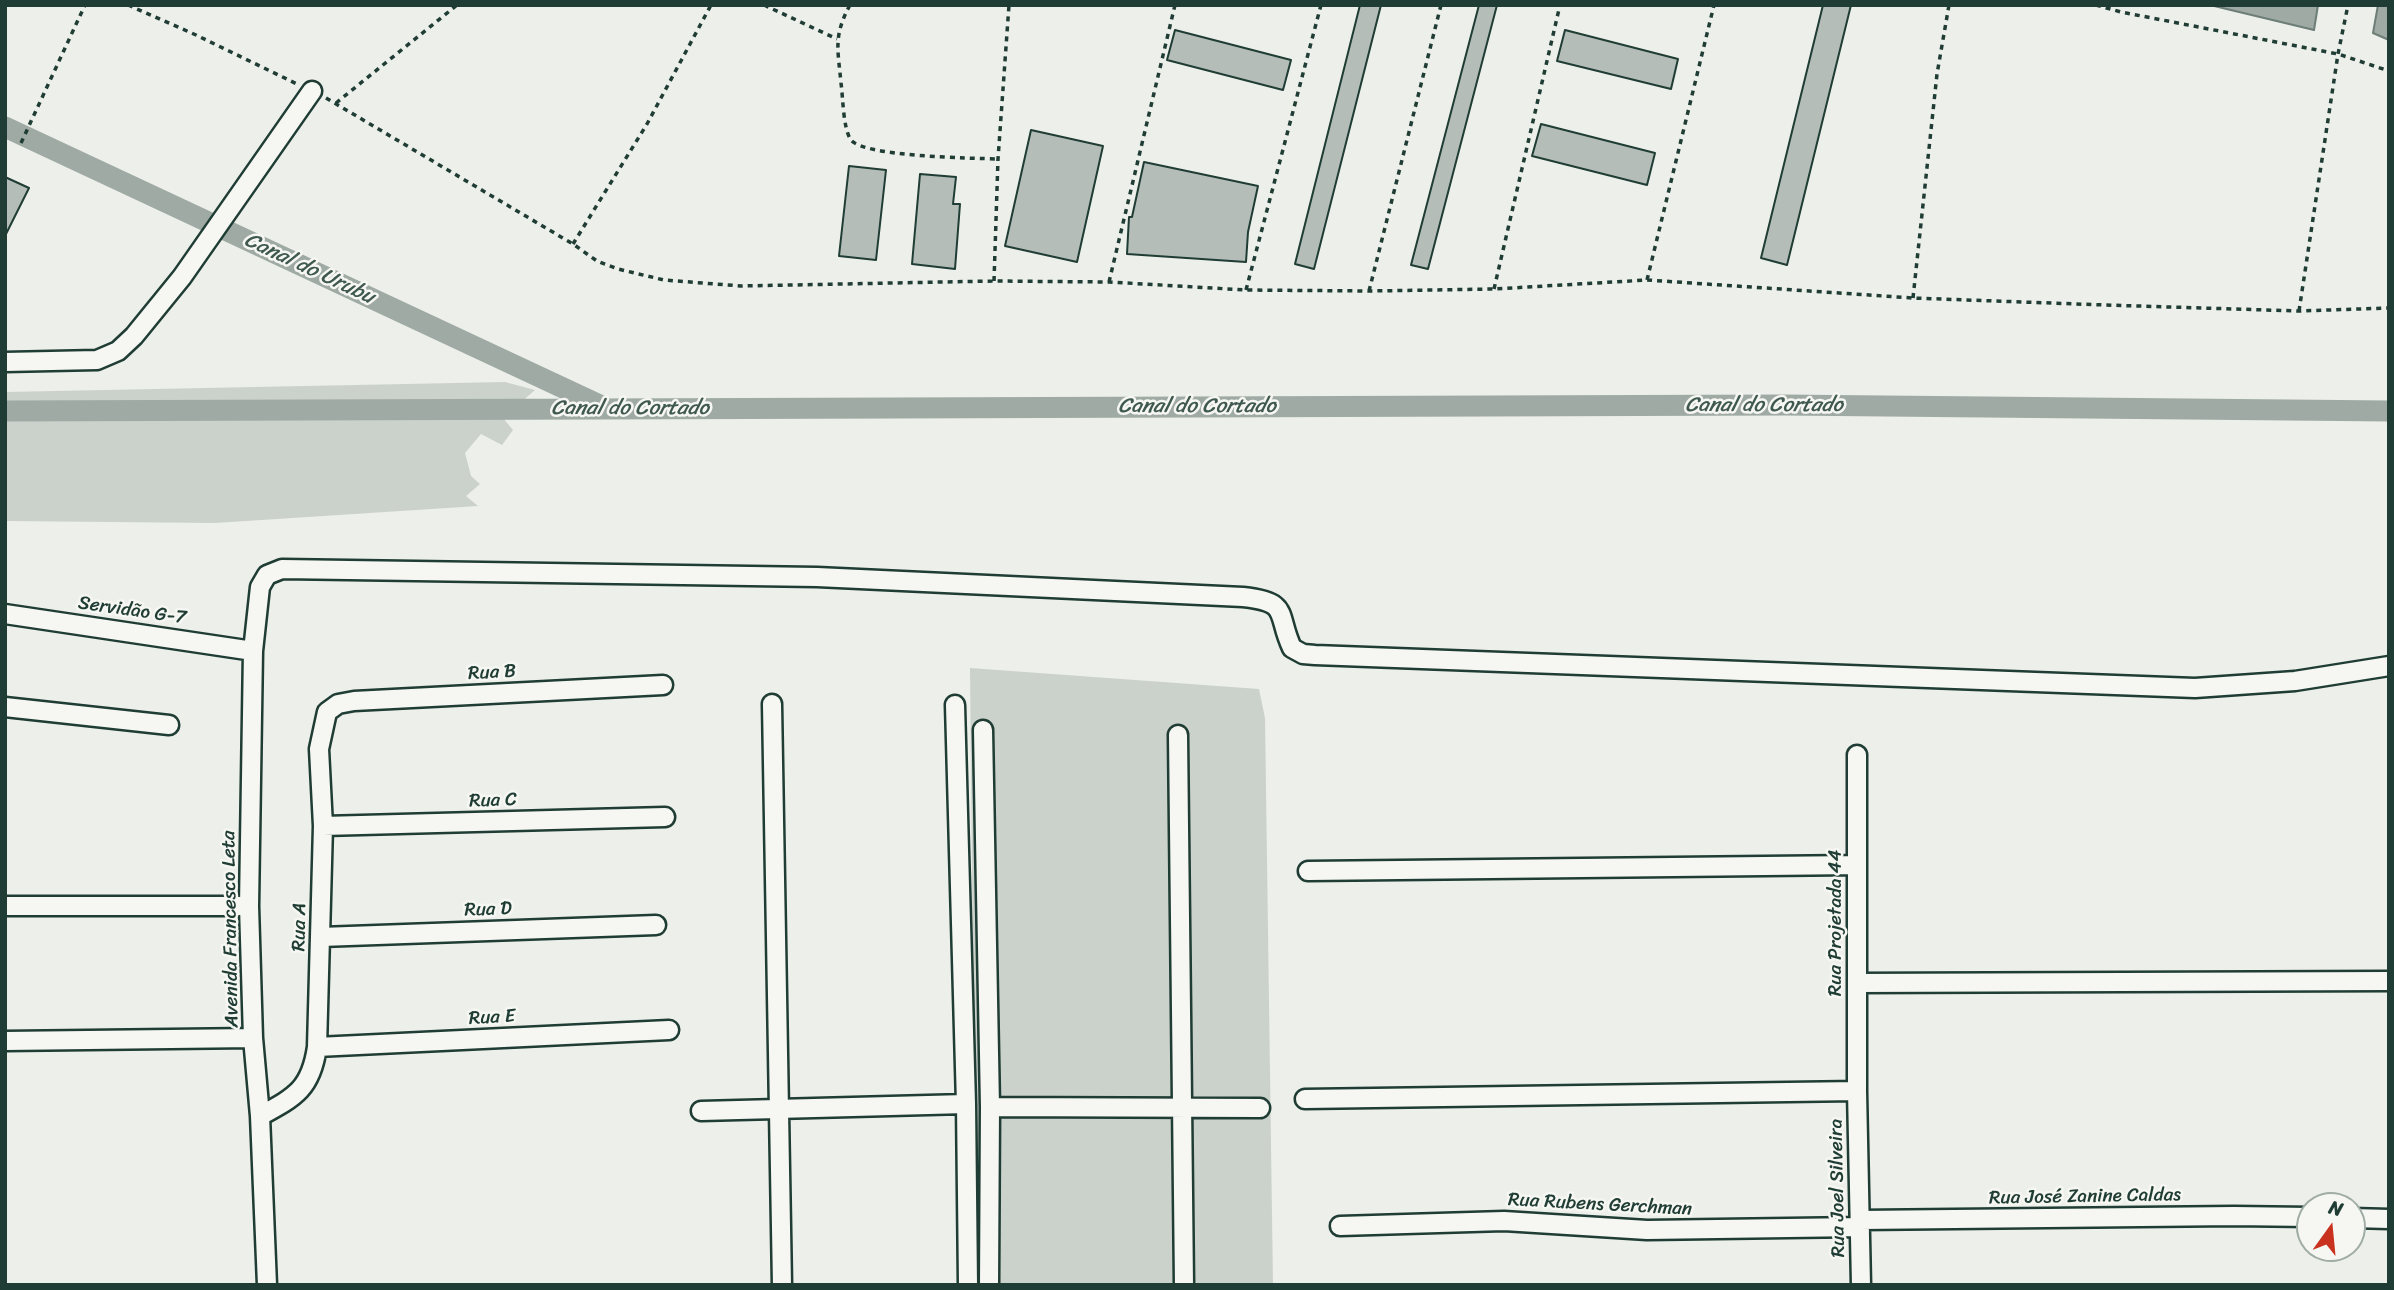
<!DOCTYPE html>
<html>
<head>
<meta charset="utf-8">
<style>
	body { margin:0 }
	#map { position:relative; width:2394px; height:1290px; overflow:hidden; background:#edefea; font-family:Sriracha,sans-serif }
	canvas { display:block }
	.frame { position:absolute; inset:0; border:7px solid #1f3d34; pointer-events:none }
	.north { position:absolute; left:2296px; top:1192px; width:70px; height:70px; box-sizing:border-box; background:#f6f6f2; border:2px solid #a0aca6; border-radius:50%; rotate:15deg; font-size:19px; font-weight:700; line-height:28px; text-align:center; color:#1f3d34 }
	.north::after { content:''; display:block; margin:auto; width:24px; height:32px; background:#c8321e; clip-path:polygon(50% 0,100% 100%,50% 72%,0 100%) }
</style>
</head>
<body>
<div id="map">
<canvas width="2394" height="1290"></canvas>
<div class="frame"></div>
<div class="north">N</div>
</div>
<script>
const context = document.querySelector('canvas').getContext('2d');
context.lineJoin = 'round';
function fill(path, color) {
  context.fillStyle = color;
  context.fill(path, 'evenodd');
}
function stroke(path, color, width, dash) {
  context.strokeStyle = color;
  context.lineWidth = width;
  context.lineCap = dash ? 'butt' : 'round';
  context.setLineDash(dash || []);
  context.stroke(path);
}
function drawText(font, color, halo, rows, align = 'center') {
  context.font = font + ' Sriracha,sans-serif';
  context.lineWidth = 5;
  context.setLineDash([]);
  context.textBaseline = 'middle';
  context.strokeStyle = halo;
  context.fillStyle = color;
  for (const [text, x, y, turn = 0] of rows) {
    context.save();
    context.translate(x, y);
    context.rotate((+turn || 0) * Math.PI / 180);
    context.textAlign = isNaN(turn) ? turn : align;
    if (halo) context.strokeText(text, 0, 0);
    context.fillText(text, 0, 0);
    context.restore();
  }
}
fill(new Path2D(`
	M 505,382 L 535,390 L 503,418 L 513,430 L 502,445 L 481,434 L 465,453 L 471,476 L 480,484 L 466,496 L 478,506 L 215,523 L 5,521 L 5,392 Z
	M 970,668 L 1259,689 L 1265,718 L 1273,1285 L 976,1285 Z`), '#cbd2cc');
const water = new Path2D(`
	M 2210,5 L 2318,5 L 2314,30 Z
	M 2378,5 L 2389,5 L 2389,40 L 2373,33 Z`);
fill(water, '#9faaa4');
stroke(water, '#6c7e77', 2);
stroke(new Path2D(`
	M 5,127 L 606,408
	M 5,411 L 1784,405 L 2389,411`), '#9faaa4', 21);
const building = new Path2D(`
	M 1360,5 L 1381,5 L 1314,269 L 1295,264 Z
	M 1479,5 L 1497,5 L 1428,269 L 1411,265 Z
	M 1823,5 L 1851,5 L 1787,265 L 1761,258 Z
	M 1175,30 L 1291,60 L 1283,90 L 1167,60 Z
	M 1565,30 L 1678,59 L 1671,89 L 1557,61 Z
	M 1541,124 L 1655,153 L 1647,185 L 1532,156 Z
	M 1031,130 L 1103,146 L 1077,262 L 1005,246 Z
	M 1144,162 L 1258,186 L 1248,232 L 1246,262 L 1127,254 L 1129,217 L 1132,217 Z
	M 849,166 L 886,170 L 876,260 L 839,256 Z
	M 920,174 L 956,177 L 953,204 L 960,204 L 955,269 L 912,264 Z
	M 5,177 L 29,188 L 5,236 Z`);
fill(building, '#b4bdb8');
stroke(building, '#1f3d34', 2);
const street = new Path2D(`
	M 5,362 L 97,360 L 118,351 L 134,336 L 182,277 L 312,91
	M 5,614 L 253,651
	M 772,704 L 782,1285
	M 955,705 L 966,1104 L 968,1285
	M 5,707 L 169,725
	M 983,730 L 990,1107 L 989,1285
	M 1178,735 L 1184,1285
	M 1857,755 L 1857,1091 L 1861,1285
	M 323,826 L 665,817
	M 1308,871 L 1856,865
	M 5,906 L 249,906
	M 321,937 L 656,925
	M 1857,983 L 2389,981
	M 5,1041 L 253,1038
	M 317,1047 L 669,1030
	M 1305,1099 L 1857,1091
	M 990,1107 L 1260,1108
	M 701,1111 L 966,1104
	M 260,1116 C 295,1097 311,1089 317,1047 L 323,826 L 319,749 L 327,712 L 338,704 L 354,701 L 663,685
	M 2352,1218 L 2389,1219
	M 1861,1220 L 2234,1216 L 2310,1217
	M 1340,1226 L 1504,1221 L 1647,1230 L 1859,1227
	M 267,1285 L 260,1116 L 253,1038 L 249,906 L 253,651 L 260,587 L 267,575 L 282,569 L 817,577 L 1243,597 C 1291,602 1276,614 1292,648 L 1303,654 L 1315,655 L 2195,688 L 2295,681 L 2389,666`);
stroke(street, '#1f3d34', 23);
stroke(new Path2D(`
	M 128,5 L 196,35 L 297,84
	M 764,5 L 837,39
	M 850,5 C 833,36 838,50 841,83 C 843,97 843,129 851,140 C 865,157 972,158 998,159
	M 2096,5 L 2121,12 L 2338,54 L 2389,71
	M 326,98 L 573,244 L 597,261 L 618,269 L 664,280 L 741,286 L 994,281 L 1109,282 L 1246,290 L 1369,291 L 1494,289 L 1647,280 L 1913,298 L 2105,305 L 2299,311 L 2389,308
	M 336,103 L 457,5
	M 21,143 L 85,5
	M 573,244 L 647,124 L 711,5
	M 1647,280 L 1714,5
	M 994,281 L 998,159 L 1009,5
	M 1109,282 L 1175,5
	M 1494,289 L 1560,5
	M 1246,290 L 1321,5
	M 1369,291 L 1441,5
	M 1913,298 L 1937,74 L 1949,5
	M 2299,311 L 2338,54 L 2348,5`), '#1f3d34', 3.5, [5, 5]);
stroke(street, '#f6f6f2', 18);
drawText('19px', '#1f3d34', '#f6f6f2', [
	["Servidão G-7",132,611,8],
	["Rua B",492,673,-3],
	["Rua C",493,801,-2],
	["Rua D",488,910,-2],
	["Rua Projetada 44",1836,923,-90],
	["Rua A",300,927,-89],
	["Avenida Francesco Leta",231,929,-91],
	["Rua E",492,1018,-3],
	["Rua Joel Silveira",1838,1188,-91],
	["Rua José Zanine Caldas",2085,1197,-1],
	["Rua Rubens Gerchman",1600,1205,3]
]);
drawText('italic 21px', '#3f5850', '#f6f6f2', [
	["Canal do Urubu",309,269,25],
	["Canal do Cortado",1764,406],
	["Canal do Cortado",1197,407],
	["Canal do Cortado",630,409]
]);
</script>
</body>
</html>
